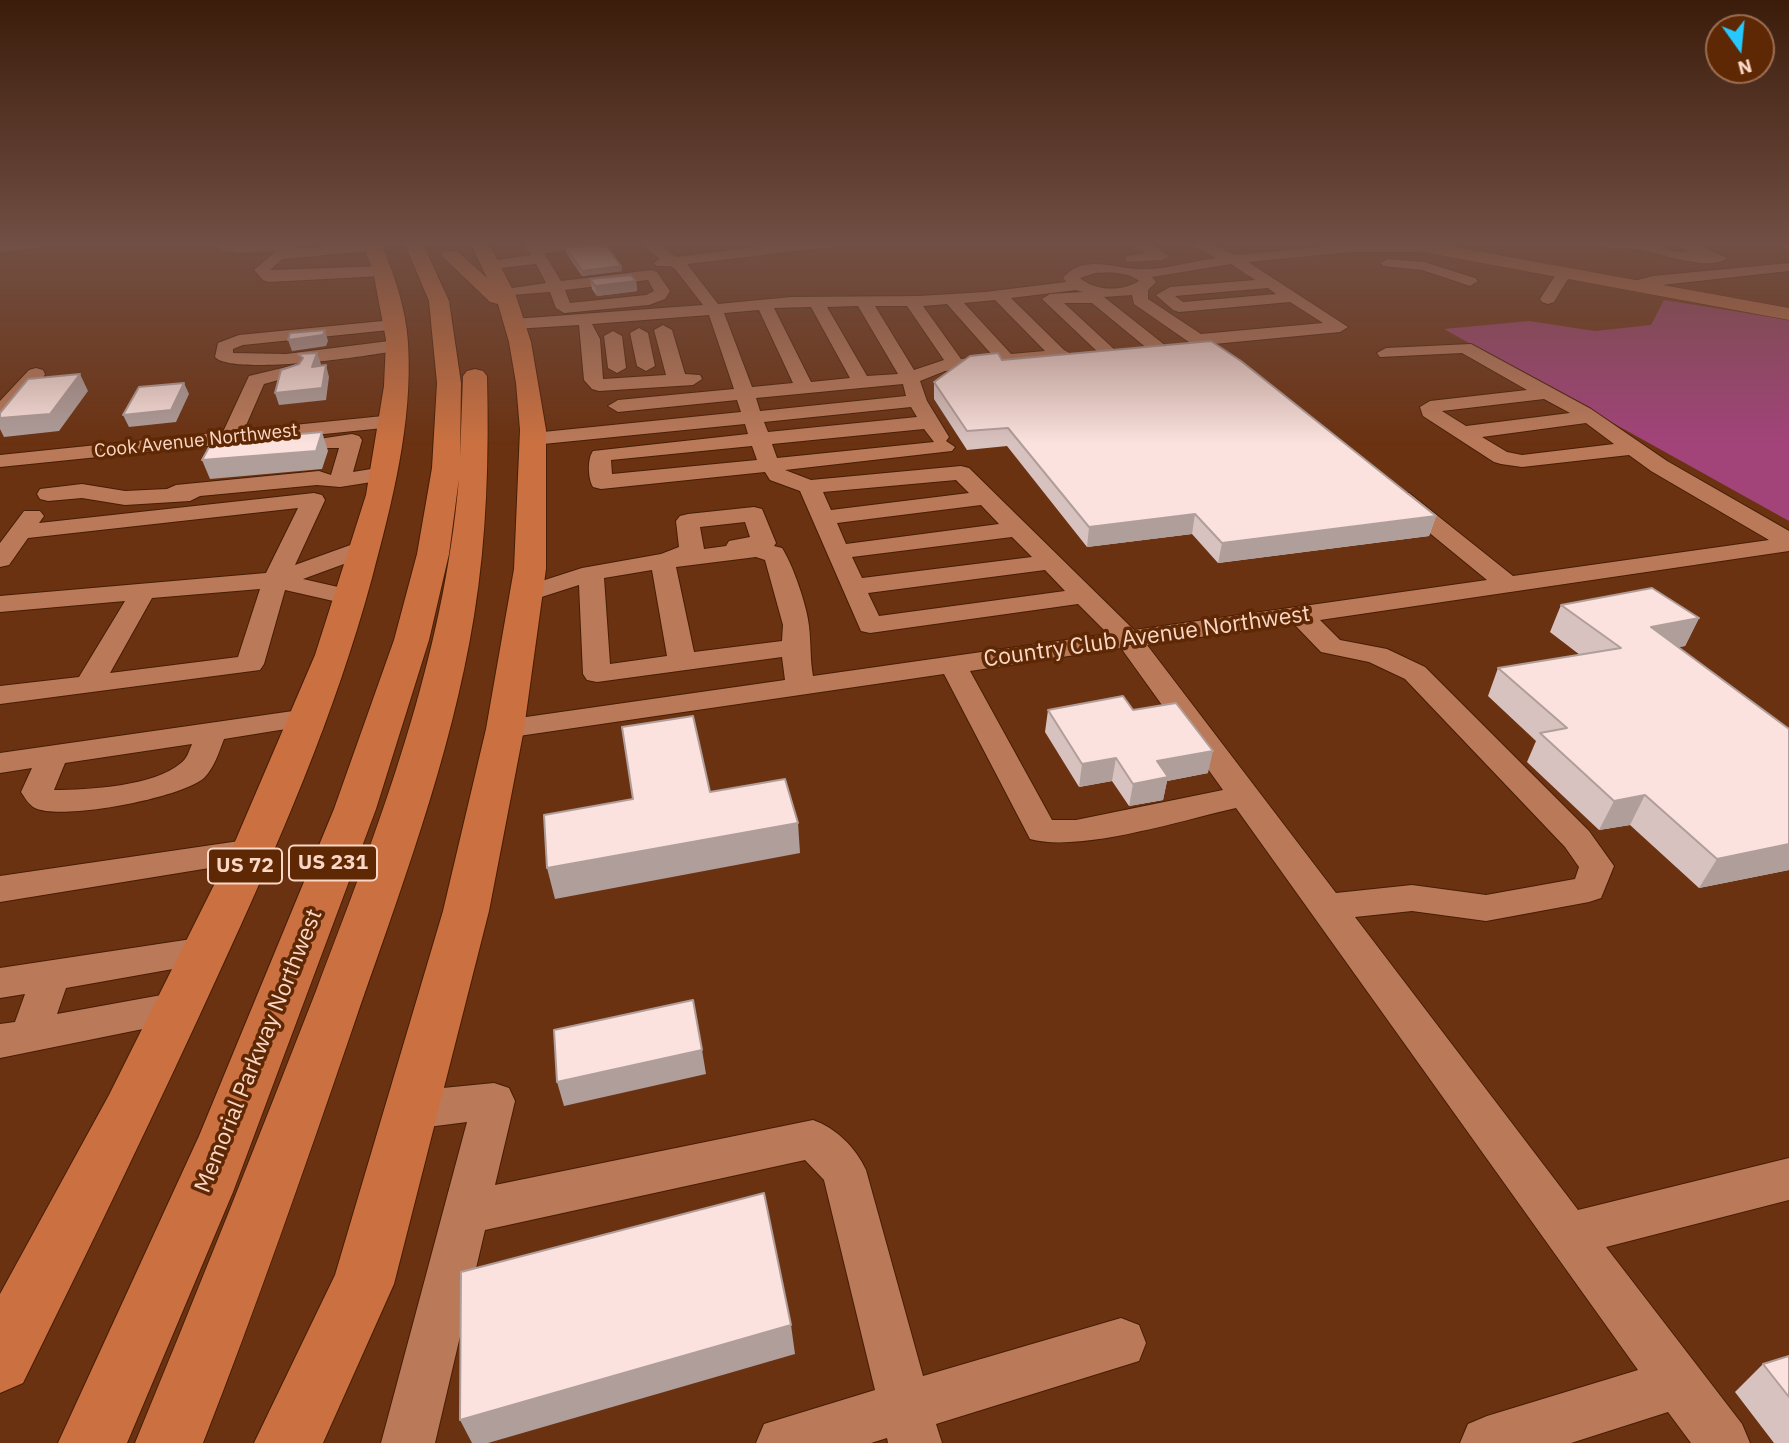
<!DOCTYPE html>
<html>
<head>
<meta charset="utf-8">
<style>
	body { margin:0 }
	#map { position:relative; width:1789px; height:1443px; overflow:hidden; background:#6b3212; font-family:"IBM Plex Sans",sans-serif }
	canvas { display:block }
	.north { position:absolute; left:1705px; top:14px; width:70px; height:70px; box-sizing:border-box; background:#5f2804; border:2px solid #9d6e52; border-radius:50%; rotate:165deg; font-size:19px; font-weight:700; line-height:28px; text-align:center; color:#fbd7c6 }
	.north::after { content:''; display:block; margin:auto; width:24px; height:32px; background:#27c8fe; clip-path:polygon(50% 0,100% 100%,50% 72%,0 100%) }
</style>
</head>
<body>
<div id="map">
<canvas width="1789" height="1443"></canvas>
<div class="north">N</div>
</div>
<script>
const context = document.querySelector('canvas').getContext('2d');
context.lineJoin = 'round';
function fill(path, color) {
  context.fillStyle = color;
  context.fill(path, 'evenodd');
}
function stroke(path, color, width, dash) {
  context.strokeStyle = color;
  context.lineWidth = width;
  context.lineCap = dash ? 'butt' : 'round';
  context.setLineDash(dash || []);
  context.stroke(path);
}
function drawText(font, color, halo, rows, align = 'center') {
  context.font = font + ' "IBM Plex Sans",sans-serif';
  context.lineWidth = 7;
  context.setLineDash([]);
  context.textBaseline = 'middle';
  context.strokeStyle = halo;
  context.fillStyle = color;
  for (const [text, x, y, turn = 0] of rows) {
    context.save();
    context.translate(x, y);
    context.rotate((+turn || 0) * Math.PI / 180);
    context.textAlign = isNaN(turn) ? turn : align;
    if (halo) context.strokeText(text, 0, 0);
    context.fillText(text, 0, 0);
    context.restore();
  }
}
fill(new Path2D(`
	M 1664,300 L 1789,320 L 1789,521 L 1444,329 L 1529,321 L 1595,331 L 1651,325 Z`), '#a2437a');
const minor = new Path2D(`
	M 217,242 L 239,245 L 293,242 L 297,246 L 294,249 L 374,243 L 379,244 L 379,250 L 282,259 L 270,270 L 383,266 L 391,271 L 383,276 L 268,282 L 263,280 L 254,270 L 276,251 L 239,253 L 221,250 Z
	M 522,242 L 536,242 L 538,245 L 609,242 L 602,246 L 544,253 L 561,281 L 652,270 L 657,272 L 670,291 L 665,299 L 649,305 L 564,313 L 556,308 L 550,292 L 499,296 L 497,293 L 499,290 L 546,283 L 536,264 L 491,269 L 484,265 L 491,261 L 531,255 ZM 648,280 L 654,291 L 646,295 L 570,303 L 565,290 Z
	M 638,242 L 655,242 L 676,257 L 798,242 L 845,242 L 838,246 L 687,264 L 718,304 L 791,297 L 919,296 L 985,292 L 1066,282 L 1063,278 C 1083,253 1115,269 1141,269 C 1165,270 1192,261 1216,258 L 1186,242 L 1206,242 L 1235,255 L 1352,244 L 1428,245 L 1430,248 L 1428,251 L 1423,252 L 1352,252 L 1248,262 L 1348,327 L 1340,332 L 1214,344 L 1240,363 L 1231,368 L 1225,367 L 1134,304 L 1132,295 L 1104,297 L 1166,346 L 1169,350 L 1166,354 L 1154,354 L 1092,303 L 1064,303 L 1116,351 L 1113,355 L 1101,355 L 1042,299 L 1050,294 L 1083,292 L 1076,290 L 1011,298 L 1064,350 L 1073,355 L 1070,359 L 1060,361 L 945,371 L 920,381 L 927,401 L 949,437 L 946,441 L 955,447 L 952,451 L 785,470 L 811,480 L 961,466 L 969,468 L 1134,630 L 1487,580 L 1393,503 L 1390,498 L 1393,493 L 1409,493 L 1513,576 L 1769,540 L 1651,471 L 1629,455 L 1522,467 L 1501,464 L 1494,462 L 1423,416 L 1420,407 L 1430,401 L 1527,390 L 1462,353 L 1380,357 L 1377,353 L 1386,348 L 1471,344 L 1591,409 L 1667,461 L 1789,531 L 1789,551 L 1320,620 L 1340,640 L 1387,649 L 1425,667 L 1589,831 L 1614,866 L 1601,898 L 1589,902 L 1486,921 L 1412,911 L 1355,917 L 1578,1210 L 1789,1158 L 1789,1200 L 1606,1247 L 1742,1424 L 1750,1443 L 1691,1443 L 1668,1412 L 1571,1443 L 1460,1443 L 1468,1424 L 1487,1416 L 1638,1370 L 1236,808 C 1183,820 1079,853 1030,839 L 944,674 L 505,738 L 494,736 L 490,729 L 494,722 L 505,720 L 785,680 L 782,657 L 597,682 L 587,680 L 583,674 L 579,585 L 526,602 L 517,599 L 513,594 L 517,589 L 582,568 L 661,554 L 679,547 L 676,521 L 680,516 L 688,514 L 754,507 L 762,509 L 776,543 L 774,546 L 782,548 C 793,565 807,606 809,626 C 811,643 810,659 813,676 L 1108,634 L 1078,604 L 870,633 L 861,631 L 800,491 L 770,480 L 765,472 L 601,489 L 593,487 C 588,479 587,459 593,451 L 748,434 L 745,424 L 533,445 L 526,443 L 523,439 L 526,435 L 533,433 L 741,412 L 737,400 L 618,412 L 608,406 L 618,400 L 734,389 L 709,315 L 592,324 L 600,339 L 603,379 L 666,375 L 654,330 L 663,325 L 672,330 L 685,374 L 700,375 L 702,379 L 693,385 L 599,391 L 592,389 L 584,380 L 579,325 L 514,329 L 506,324 L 514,319 L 703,305 L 675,269 L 671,266 L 656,266 L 654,263 L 660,259 ZM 1231,264 L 1255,280 L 1170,287 L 1156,295 L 1173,310 L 1179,312 L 1290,302 L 1323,323 L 1201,334 L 1148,299 L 1148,290 L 1156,282 L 1152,277 ZM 1095,273 C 1109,272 1128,272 1139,281 C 1122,292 1095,291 1080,278 ZM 1268,288 L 1276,294 L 1183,302 L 1175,296 ZM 995,300 L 1045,351 L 1011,354 L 964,303 ZM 947,304 L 993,356 L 961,359 L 923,306 ZM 858,306 L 898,374 L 867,376 L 827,307 ZM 875,306 L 907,306 L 944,360 L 914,370 ZM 811,307 L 850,378 L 811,382 L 774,308 ZM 759,310 L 793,383 L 752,387 L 724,313 ZM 903,384 L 906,396 L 760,411 L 756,398 ZM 1544,399 L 1570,413 L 1466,426 L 1442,411 ZM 911,407 L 917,417 L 768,432 L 764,422 ZM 1586,423 L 1614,444 L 1522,455 L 1507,452 L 1482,437 ZM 924,429 L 934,442 L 777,458 L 772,444 ZM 752,446 L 757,460 L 612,474 L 611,460 ZM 956,480 L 969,493 L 831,510 L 823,492 ZM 981,505 L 999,524 L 846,544 L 837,523 ZM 745,522 L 750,537 L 729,541 L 726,546 L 704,549 L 700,527 ZM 1012,537 L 1032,557 L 862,578 L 852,557 ZM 756,557 L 765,560 L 783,625 L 782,641 L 694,652 L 676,567 ZM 652,570 L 667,656 L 610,664 L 604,578 ZM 1045,570 L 1065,591 L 879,616 L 868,593 ZM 1293,623 L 1321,652 L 1369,662 L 1405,679 L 1565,847 L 1579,867 L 1575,879 L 1486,895 L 1412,885 L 1336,893 L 1147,645 ZM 1121,648 L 1223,790 L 1076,820 L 1052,820 L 970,671 Z
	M 1129,242 L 1147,242 L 1169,256 L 1162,260 L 1127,262 L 1125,259 L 1127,256 L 1146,253 Z
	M 1586,242 L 1647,242 L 1673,251 L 1690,252 L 1670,242 L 1691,242 L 1727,258 C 1712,272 1661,254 1642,250 C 1627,247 1609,248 1593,246 Z
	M 1771,242 L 1789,242 L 1789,250 Z
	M 1388,259 L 1424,262 L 1475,278 L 1478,281 L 1470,286 L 1422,270 L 1383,266 L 1381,263 Z
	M 1789,263 L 1789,271 L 1653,286 L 1632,291 L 1624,286 L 1626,283 L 1653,276 Z
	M 1563,269 L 1571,274 L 1554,302 L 1548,304 L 1542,302 L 1540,299 L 1558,271 Z
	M 393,320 L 399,321 L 401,325 L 399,329 L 243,345 L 233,349 L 233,353 L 286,354 L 397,340 L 403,341 L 406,345 L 403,349 C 375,356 232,376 215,357 L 218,343 L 239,335 Z
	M 639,328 L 648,333 L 655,366 L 646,371 L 637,366 L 630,333 Z
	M 613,331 L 622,336 L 626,368 L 617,373 L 608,368 L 604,336 Z
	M 295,365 L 304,370 L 301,374 L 264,384 L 244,430 L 393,415 L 400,417 L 403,421 L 400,425 L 393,427 L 0,467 L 0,455 L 223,432 L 249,376 Z
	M 36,368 L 43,370 L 45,374 L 43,378 L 7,417 L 0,419 L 0,401 L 29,370 Z
	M 352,434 L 359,436 L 362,440 L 353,472 L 383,467 L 391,469 L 394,474 L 391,479 L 340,487 L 317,485 L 200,496 L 190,501 L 125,505 L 82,498 L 48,501 L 40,499 L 37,494 L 40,489 L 82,484 L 125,491 L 167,489 L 176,485 L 319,471 L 331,475 L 339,448 L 312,448 L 309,444 L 312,440 Z
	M 314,493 L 322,495 L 325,500 L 295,565 L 356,543 L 365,541 L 374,543 L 377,548 L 374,553 L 303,579 L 360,592 L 364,597 L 360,602 L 351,605 L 285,590 L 264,664 L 260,670 L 0,704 L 0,686 L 79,677 L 125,601 L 0,612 L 0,596 L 266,573 L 298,508 L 28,538 L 9,565 L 0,567 L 0,543 L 24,511 L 40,511 L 44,516 L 39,523 ZM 260,589 L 238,657 L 110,673 L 152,598 Z
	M 307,709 L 317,712 L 322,718 L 317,724 L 224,739 C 219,752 214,768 204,778 C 181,798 62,821 35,808 C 29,805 25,798 21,792 L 32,768 L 0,773 L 0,753 ZM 192,744 C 189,751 187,759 181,763 C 155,786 88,790 54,790 L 65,763 Z
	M 253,839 L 265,843 L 270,851 L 265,859 L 0,902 L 0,876 Z
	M 205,937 L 218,941 L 224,951 L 218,961 L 66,988 L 57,1014 L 178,992 L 192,997 L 198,1008 L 192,1019 L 0,1058 L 0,1024 L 15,1022 L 25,994 L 0,998 L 0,968 Z
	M 494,1083 L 509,1088 L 515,1101 L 495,1185 L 813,1120 C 836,1128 856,1148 866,1170 L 923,1376 L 1121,1318 L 1139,1325 L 1146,1343 L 1139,1361 L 936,1424 L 942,1443 L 888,1443 L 887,1438 L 871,1443 L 756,1443 L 764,1424 L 875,1390 L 824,1180 L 805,1160 L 485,1230 L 435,1443 L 381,1443 L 467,1122 L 412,1129 L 397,1123 L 391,1110 L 397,1097 L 412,1091 Z`);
const major = new Path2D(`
	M 0,242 L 52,242 L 44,247 L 0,252 Z
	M 1388,242 L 1427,242 L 1789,308 L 1789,320 L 1396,247 Z`);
const highway = new Path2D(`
	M 362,242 L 380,242 C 394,273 406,309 408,343 C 413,422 392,503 372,578 C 335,715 278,845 219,973 C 156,1111 90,1247 23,1383 L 0,1393 L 0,1294 L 109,1095 L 231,851 L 315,655 L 366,495 L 384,386 L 386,340 L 373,271 Z
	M 404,242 L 422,242 L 449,301 L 461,383 L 460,458 L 463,376 L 467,371 L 475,369 L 483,371 L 487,376 C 489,456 487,536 474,616 C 451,759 398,896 351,1033 C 304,1170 256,1308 203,1443 L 135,1443 C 197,1293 257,1142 316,991 C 380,823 444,658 459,478 L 449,554 L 429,640 L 376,809 L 233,1192 L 127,1443 L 58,1443 L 199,1136 L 334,809 L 394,640 L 417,554 L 432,468 L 437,383 L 429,301 Z
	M 470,242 L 488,242 L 516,296 L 531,342 L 546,430 L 546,569 L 524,729 L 489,911 L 394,1284 L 323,1443 L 254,1443 L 335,1275 L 443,911 L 486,729 L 514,569 L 520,430 L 516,383 L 509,342 L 498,304 L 490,302 L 441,255 L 443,251 L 457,251 L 487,278 Z`);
stroke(minor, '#471d04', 2);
stroke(major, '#471d04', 1);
stroke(highway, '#471d04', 2);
fill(minor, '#ba7a5a');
fill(major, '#c4754b');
fill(highway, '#cb7141');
fill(new Path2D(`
	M 566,248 L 621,266 L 622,271 L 582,276 L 566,253 Z
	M 590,279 L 636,281 L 637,291 L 597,296 L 592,289 Z
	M 1002,360 L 1436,516 L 1429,536 L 1218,563 L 1192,534 L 1087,547 L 1007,446 L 967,450 L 934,399 L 934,382 Z
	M 1561,605 L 1699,618 L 1685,646 L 1678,647 L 1789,729 L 1789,870 L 1699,888 L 1630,825 L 1599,830 L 1527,762 L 1536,741 L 1488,696 L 1498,668 L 1580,655 L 1550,632 Z
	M 1048,710 L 1133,710 L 1208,773 L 1167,781 L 1163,800 L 1129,806 L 1112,781 L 1079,787 L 1045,732 Z
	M 1789,1356 L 1789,1443 L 1774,1443 L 1735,1392 L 1763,1364 Z`), '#d8c2bf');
fill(new Path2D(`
	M 621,266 L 622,271 L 582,276 L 582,271 Z
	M 636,281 L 637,291 L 597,296 L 595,286 Z
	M 325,330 L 328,341 L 326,346 L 292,351 L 288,340 Z
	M 317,353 L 321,364 L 316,378 L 312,367 Z
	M 326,365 L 329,377 L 326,400 L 279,405 L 275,393 Z
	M 80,374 L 88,391 L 59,431 L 4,437 L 0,429 L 0,418 Z
	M 184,383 L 189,394 L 176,422 L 129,427 L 123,415 Z
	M 322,432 L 328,451 L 322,469 L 210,479 L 202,460 Z
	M 1195,514 L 1192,534 L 1087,547 L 1089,527 Z
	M 1436,516 L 1429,536 L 1218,563 L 1222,543 Z
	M 1699,618 L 1685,646 L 1638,655 L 1651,627 Z
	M 1213,751 L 1208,773 L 1167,781 L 1163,800 L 1129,806 L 1133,784 L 1157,761 Z
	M 1116,758 L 1112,781 L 1079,787 L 1082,764 Z
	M 1645,795 L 1630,825 L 1599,830 L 1614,801 Z
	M 798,823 L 800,853 L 555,899 L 547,868 Z
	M 1789,844 L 1789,870 L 1699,888 L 1717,859 Z
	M 702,1050 L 706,1074 L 564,1106 L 557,1082 Z
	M 791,1325 L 795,1354 L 488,1443 L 472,1443 L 460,1420 Z`), '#b09e9b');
const building = new Path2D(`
	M 604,243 L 621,266 L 582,271 L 566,248 L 602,244 Z
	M 631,275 L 636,281 L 595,286 L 590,279 Z
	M 325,330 L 323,335 L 288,340 L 290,333 Z
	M 1211,341 L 1241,361 L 1436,516 L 1222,543 L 1195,514 L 1089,527 L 1008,428 L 967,431 L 934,382 L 970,356 L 998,353 L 1002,360 Z
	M 317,353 L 312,367 L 326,365 L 322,388 L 275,393 L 281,370 L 299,364 L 303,358 L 298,354 Z
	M 80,374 L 50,414 L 0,418 L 0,413 L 28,379 Z
	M 184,383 L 171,410 L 123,415 L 139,387 Z
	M 322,432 L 316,451 L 202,460 L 212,442 Z
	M 1652,588 L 1699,618 L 1651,627 L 1789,729 L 1789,844 L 1717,859 L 1645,795 L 1614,801 L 1540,733 L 1567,728 L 1498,668 L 1621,648 L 1561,605 Z
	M 1123,696 L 1133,710 L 1176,703 L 1213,751 L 1157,761 L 1168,777 L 1133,784 L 1116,758 L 1082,764 L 1048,710 Z
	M 693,716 L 710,792 L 785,779 L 798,823 L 547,868 L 544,815 L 633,799 L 622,727 Z
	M 693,1000 L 702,1050 L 557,1082 L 554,1030 Z
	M 764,1193 L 791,1325 L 460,1420 L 461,1272 Z
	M 1789,1356 L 1789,1397 L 1763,1364 Z`);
fill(building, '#fbe2de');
stroke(building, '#b09e9b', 2);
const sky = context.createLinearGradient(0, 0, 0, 444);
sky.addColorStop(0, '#3b1c0a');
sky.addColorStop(0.55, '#714f44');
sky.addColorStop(1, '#714f4400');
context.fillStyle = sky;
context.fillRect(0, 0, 1789, 444);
drawText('19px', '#fbd7c6', '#5f2804', [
	["Cook Avenue Northwest",196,441,-6]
]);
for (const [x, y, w] of [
	[333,863,88],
	[245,866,74]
]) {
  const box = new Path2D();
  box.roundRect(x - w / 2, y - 17.5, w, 35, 5);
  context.fillStyle = '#5f2804';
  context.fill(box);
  stroke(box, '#fbd7c6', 2);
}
drawText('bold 21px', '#fbd7c6', null, [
	["US 231",333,863],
	["US 72",245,866]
]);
drawText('23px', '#fbd7c6', '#5f2804', [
	["Country Club Avenue Northwest",1147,637,-8],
	["Memorial Parkway Northwest",259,1051,-68]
]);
</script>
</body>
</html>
